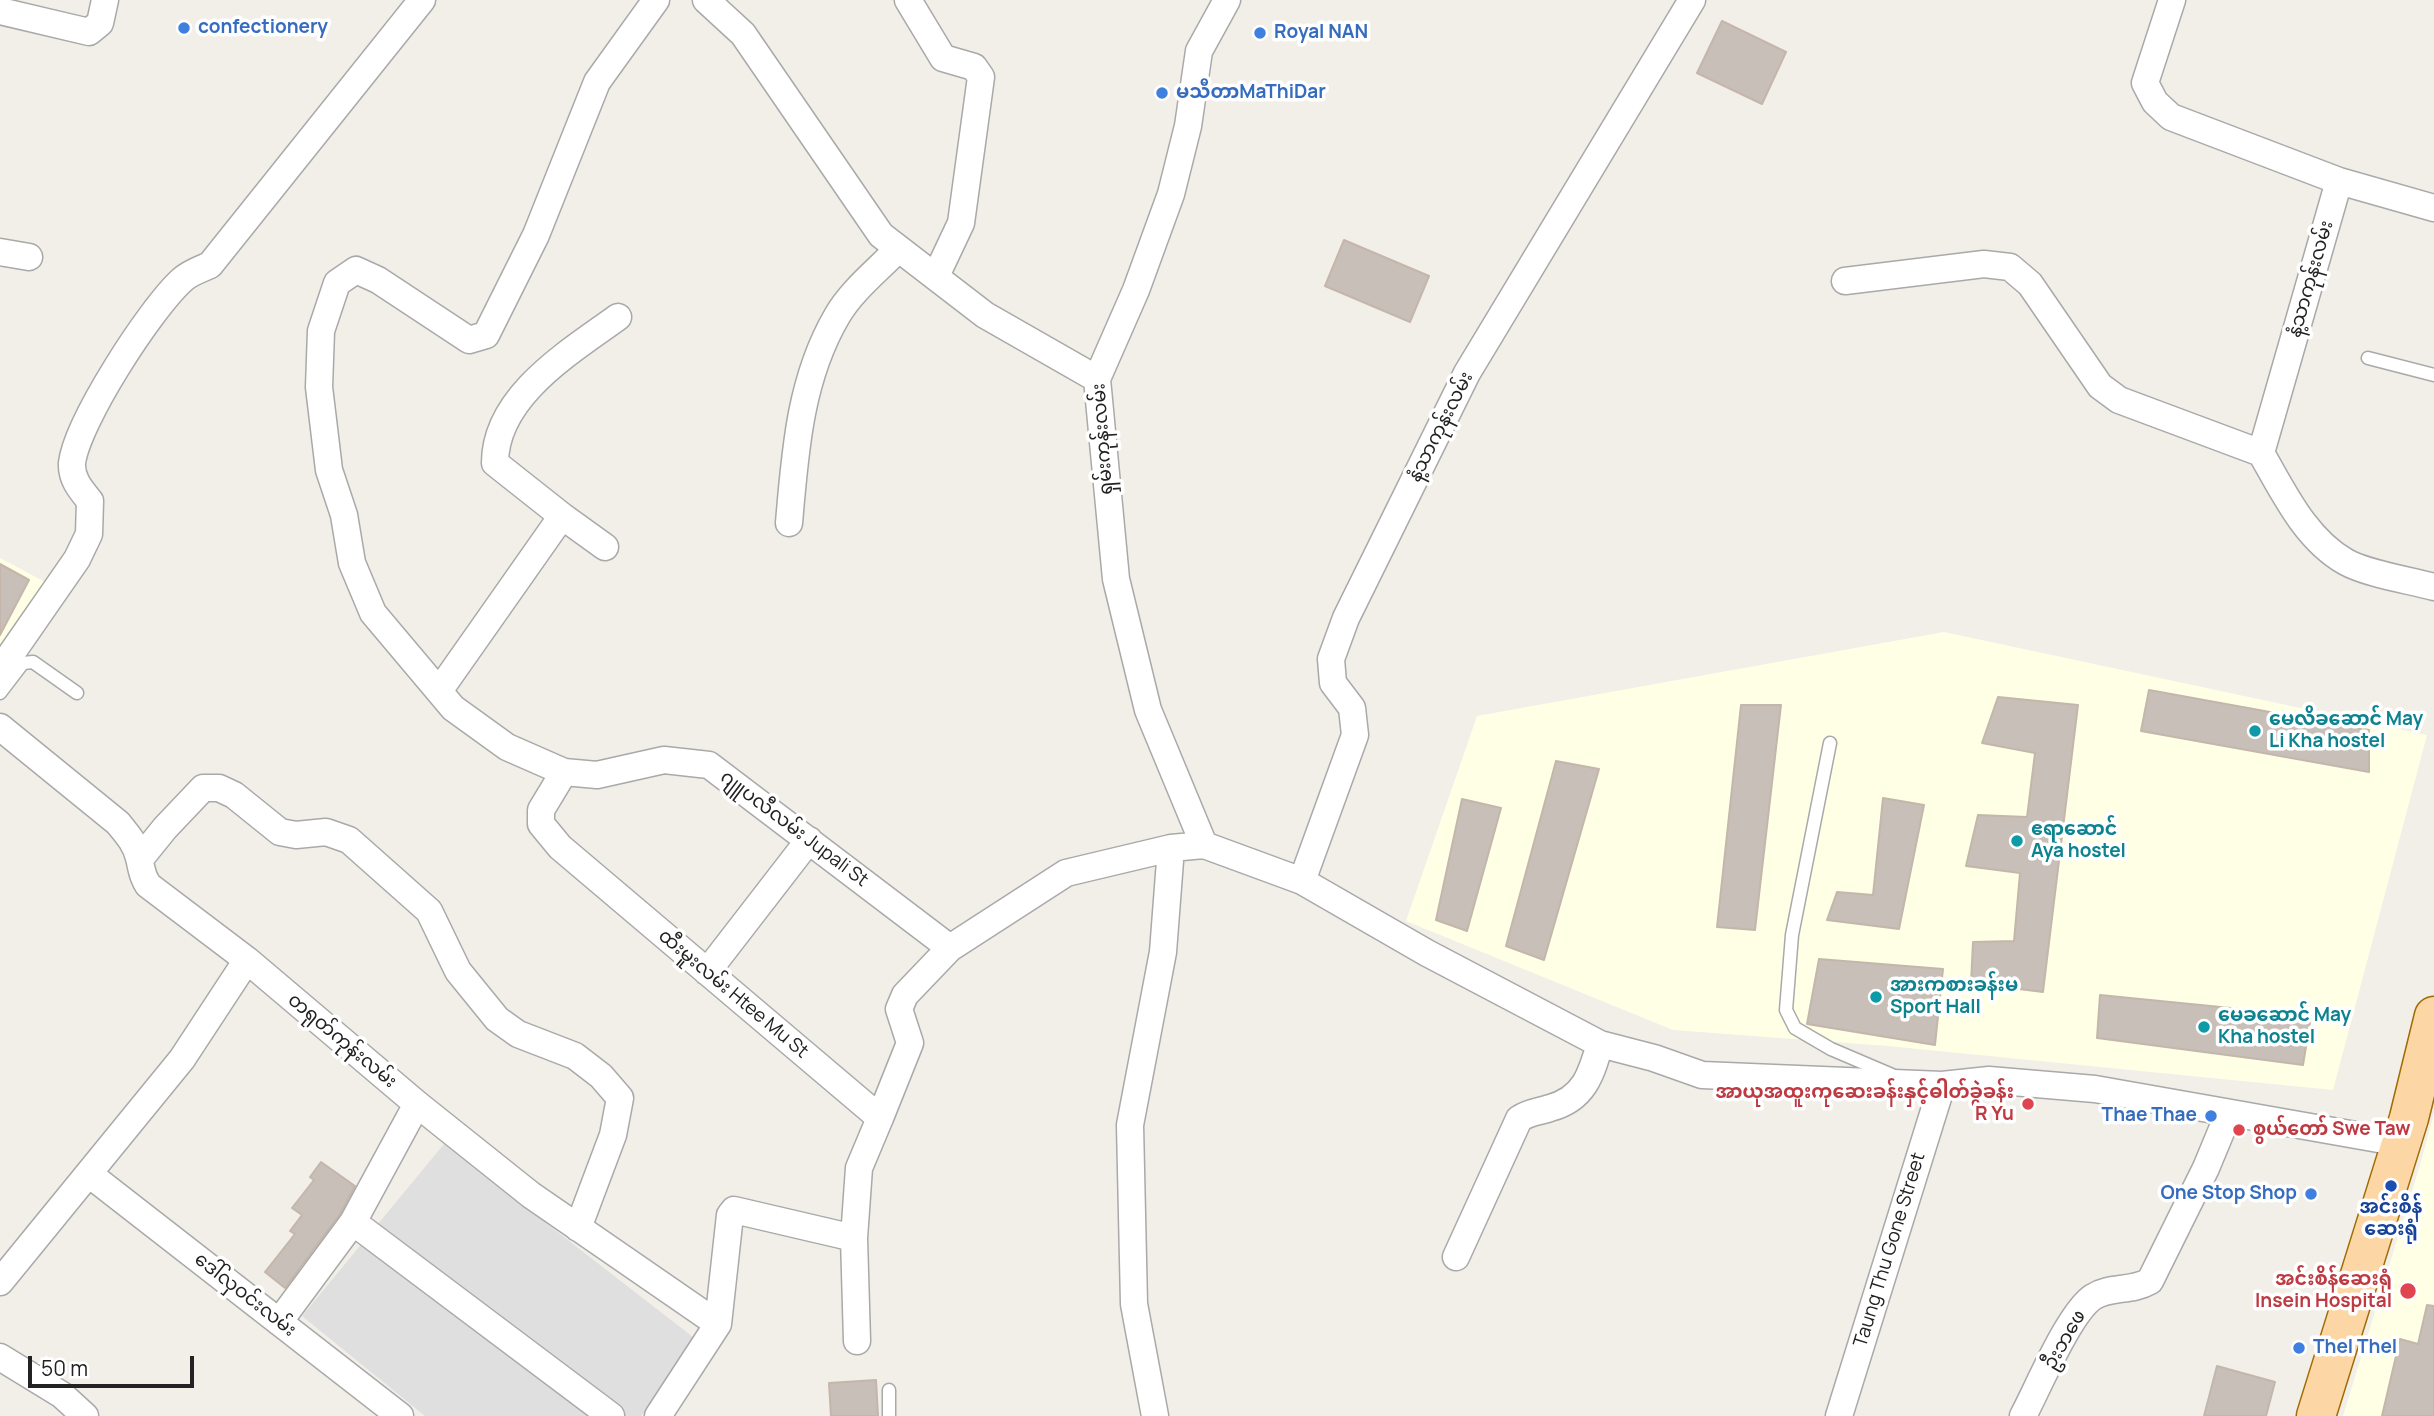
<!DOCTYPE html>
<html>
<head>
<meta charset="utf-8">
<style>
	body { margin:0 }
	#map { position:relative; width:2434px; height:1416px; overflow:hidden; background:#f2efe9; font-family:Manrope,sans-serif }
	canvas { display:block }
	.scale { position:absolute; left:28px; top:1356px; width:166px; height:32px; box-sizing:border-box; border:4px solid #222; border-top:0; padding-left:9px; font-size:21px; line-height:24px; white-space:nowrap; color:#222; -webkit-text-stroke:5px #fff; paint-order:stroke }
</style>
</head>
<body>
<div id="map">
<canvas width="2434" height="1416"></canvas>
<div class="scale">50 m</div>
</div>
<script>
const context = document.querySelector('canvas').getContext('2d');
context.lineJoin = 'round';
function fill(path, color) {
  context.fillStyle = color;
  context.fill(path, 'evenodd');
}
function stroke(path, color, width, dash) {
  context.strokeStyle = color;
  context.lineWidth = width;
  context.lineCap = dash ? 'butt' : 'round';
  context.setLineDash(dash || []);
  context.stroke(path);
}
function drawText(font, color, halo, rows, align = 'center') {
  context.font = font + ' Manrope,"Noto Sans Myanmar",sans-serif';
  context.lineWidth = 7;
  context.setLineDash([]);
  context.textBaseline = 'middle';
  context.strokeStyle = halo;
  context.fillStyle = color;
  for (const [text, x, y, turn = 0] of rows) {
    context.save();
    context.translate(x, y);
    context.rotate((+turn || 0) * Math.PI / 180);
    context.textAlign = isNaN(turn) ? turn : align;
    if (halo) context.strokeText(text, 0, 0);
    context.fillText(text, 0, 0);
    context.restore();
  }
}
fill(new Path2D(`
	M 444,1144 L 702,1344 L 641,1416 L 425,1416 L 302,1316 Z`), '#e0dfdf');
fill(new Path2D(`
	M 0,558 L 45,582 L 0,647 Z
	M 1944,632 L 2427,735 L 2333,1090 L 1888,1046 L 1673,1030 L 1406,921 L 1477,716 Z
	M 2434,1114 L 2434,1416 L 2343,1416 L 2420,1165 Z`), '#ffffe5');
const building = new Path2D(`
	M 1722,21 L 1786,52 L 1762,104 L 1697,73 Z
	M 1344,240 L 1429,276 L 1410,322 L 1325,286 Z
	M 0,564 L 29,580 L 0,635 Z
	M 2149,690 L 2369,730 L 2369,772 L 2141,731 Z
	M 1998,697 L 2078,705 L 2043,992 L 1971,983 L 1973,942 L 2014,941 L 2020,873 L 1966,866 L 1978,815 L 2027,817 L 2035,753 L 1982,743 Z
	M 1741,705 L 1781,705 L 1755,930 L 1717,927 Z
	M 1556,761 L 1599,769 L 1544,960 L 1506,946 Z
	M 1883,798 L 1924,805 L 1899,929 L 1827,920 L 1837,892 L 1873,895 Z
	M 1462,799 L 1501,808 L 1467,931 L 1436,920 Z
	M 1819,959 L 1943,969 L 1935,1045 L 1807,1024 Z
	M 2100,995 L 2311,1016 L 2303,1065 L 2097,1038 Z
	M 321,1162 L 355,1186 L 340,1214 L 285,1288 L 265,1272 L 295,1234 L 290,1231 L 302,1215 L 292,1208 L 314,1180 L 310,1177 Z
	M 2427,1305 L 2434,1306 L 2434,1416 L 2382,1416 L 2400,1339 L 2418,1344 Z
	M 2217,1366 L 2275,1382 L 2266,1416 L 2204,1416 Z
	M 876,1380 L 878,1416 L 831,1416 L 829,1383 Z`);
fill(building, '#c7bfb8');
stroke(building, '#c4b6ab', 2);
const lane = new Path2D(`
	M 2368,358 L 2434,375
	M 0,693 L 23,663 L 33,662 L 77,693
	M 1830,743 L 1792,935 L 1786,1010 L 1795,1028 L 1831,1049 L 1892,1075
	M 889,1416 L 889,1390`);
const street = new Path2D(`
	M 656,0 L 597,82 L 536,235 L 486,335 L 469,340 L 378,280 L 356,270 L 337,283 L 321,331 L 319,387 L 329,470 L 344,515 L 352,563 L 373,613 L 453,708 L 507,747 L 564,772 L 597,775 L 664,760 L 709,765 L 950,948
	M 706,0 L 743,34 L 881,235 L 985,315 L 1097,379
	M 908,0 L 943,58 L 974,67 L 981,77 L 961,223 L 936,276
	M 2172,0 L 2145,83 L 2155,102 L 2171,117 L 2339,181 L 2434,208
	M 0,11 L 89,32 L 100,23 L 105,0
	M 2339,181 L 2261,453 C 2283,491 2305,539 2346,562 C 2368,574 2408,580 2434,587
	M 0,252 L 29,257
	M 1845,281 L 1984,264 L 2010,267 L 2030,284 L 2100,386 L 2119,400 L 2261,453
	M 562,516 L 605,547
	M 789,523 C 795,452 800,379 837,316 C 851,291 878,270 898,249
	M 0,670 L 77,559 L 89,534 L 90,501 C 81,490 71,479 72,463 C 77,422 150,309 182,280 C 189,273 201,269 210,265 L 422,0
	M 439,691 L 562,516 L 495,463 C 495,396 570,352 618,317
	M 0,727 L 118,823 C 127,834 136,844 139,858 C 142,869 141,874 148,885 L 247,960 L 417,1104 L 531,1195 L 718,1324
	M 564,772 L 541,810 L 541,824 L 560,847 L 880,1118 L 859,1168 L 854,1238 L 857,1341
	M 1204,845 L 1148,710 L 1116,579 L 1097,379 L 1136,290 L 1171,194 L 1188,126 L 1199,51 L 1227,0
	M 140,859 L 165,828 L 203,788 L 219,788 L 234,795 L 280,832 L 296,835 L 326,832 L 349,840 L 429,911 L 458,971 L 497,1019 L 518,1034 L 575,1056 L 601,1076 L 620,1098 L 613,1135 L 578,1228
	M 1302,881 L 1355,735 L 1352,708 L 1333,683 L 1331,659 L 1346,618 L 1467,373 L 1692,0
	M 707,972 L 809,840
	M 417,1104 L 353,1222 L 611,1416
	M 880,1118 L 910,1043 L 899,1009 L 905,995 L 950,948 L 1066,873 L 1171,848 L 1204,845 L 1302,881 L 1427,953 L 1600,1044 L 1654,1058 L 1702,1075 L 1942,1085 L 1989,1080 L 2095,1089 L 2401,1143
	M 89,1174 L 400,1416
	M 1456,1257 L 1519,1119 C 1529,1112 1539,1112 1550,1108 C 1584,1099 1591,1075 1600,1044
	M 0,1282 L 182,1059 L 247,960
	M 279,1322 L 353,1222
	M 0,1357 L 62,1395 L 85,1416
	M 658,1416 L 718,1324 L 730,1215 L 734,1210 L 854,1238
	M 1155,1416 L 1134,1304 L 1130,1125 L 1163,952 L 1171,848
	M 1839,1416 L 1942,1085
	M 2023,1416 C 2038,1388 2069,1313 2093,1297 C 2110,1286 2131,1292 2150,1281 L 2206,1168 L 2228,1115`);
const primary = new Path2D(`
	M 2316,1416 L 2409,1118 L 2434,1016`);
stroke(lane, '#a9a9a9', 15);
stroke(street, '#a9a9a9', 29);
stroke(primary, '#a06b00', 41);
stroke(lane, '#fff', 12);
stroke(street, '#fff', 26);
stroke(primary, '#fcd6a4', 38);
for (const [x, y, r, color] of [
	[184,28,7,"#3f7fe0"],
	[1260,33,7,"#3f7fe0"],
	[1162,93,7,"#3f7fe0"],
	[2255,731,7,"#0f9aa8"],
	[2017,841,7,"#0f9aa8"],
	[1876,997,7,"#0f9aa8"],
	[2204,1027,7,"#0f9aa8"],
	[2028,1104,7,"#e0444e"],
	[2211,1116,7,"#3f7fe0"],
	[2239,1130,7,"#e0444e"],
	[2391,1186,7,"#1a4fb4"],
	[2311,1194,7,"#3f7fe0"],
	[2408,1291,9,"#e0444e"],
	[2299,1348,7,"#3f7fe0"]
]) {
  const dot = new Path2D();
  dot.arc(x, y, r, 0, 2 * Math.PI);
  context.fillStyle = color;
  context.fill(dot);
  stroke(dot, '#fff', 2.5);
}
drawText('bold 19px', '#366cbe', '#fff', [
	["confectionery",198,28],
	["Royal NAN",1274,33],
	["မသီတာMaThiDar",1176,93],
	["Thae Thae",2197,1116,"right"],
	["One Stop Shop",2297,1194,"right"],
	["Thel Thel",2313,1348]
], 'left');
drawText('19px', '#222', '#fff', [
	["နံ့သာကုန်းလမ်း",2311,279,-74],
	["နံ့သာကုန်းလမ်း",1441,427,-63],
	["ရှမ်းကုန်းလမ်း",1103,439,-94],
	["ဂျူပလီလမ်း Jupali St",794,829,37],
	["ထီးမူးလမ်း Htee Mu St",733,994,40],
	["တရုတ်ကုန်းလမ်း",342,1041,40],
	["Taung Thu Gone Street",1890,1250,-73],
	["ဒေါ်လှဝင်းလမ်း",245,1295,38],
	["ဦးဘဖေ",2065,1340,-60]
]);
drawText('bold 19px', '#0d838f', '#fff', [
	["မေလိခဆောင် May",2269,720],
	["Li Kha hostel",2269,742],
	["ဧရာဆောင်",2031,830],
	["Aya hostel",2031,852],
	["အားကစားခန်းမ",1890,986],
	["Sport Hall",1890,1008],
	["မေခဆောင် May",2218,1016],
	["Kha hostel",2218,1038]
], 'left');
drawText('bold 19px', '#be3a42', '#fff', [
	["အာယုအထူးကုဆေးခန်းနှင့်ဓါတ်ခွဲခန်း",2014,1093],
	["R Yu",2014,1115],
	["စွယ်တော် Swe Taw",2253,1130,"left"],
	["အင်းစိန်ဆေးရုံ",2392,1280],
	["Insein Hospital",2392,1302]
], 'right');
drawText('bold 19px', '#164399', '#fff', [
	["အင်းစိန်",2391,1208],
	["ဆေးရုံ",2391,1230]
]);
</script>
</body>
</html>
